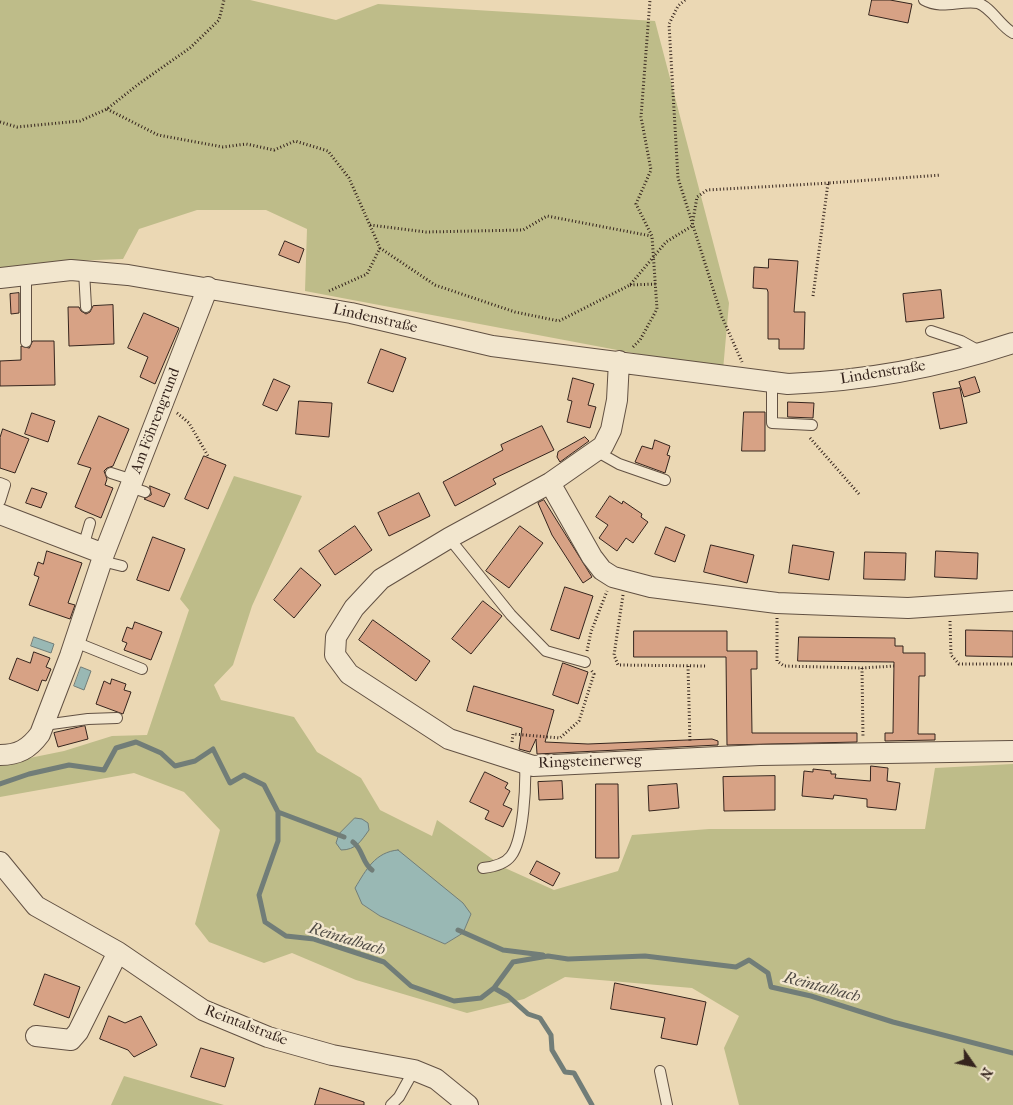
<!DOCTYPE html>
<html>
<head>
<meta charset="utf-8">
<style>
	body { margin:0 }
	#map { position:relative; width:1013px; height:1105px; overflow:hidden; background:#ebd8b4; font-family:"IM FELL French Canon",serif }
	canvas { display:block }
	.north { position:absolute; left:948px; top:1040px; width:50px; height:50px; -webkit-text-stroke:4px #f2e6ce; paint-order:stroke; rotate:123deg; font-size:14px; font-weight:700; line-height:20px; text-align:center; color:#35241d }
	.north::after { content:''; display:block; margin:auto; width:18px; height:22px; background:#35241d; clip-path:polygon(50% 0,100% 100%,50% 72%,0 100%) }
</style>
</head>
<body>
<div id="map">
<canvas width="1013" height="1105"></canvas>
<div class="north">N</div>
</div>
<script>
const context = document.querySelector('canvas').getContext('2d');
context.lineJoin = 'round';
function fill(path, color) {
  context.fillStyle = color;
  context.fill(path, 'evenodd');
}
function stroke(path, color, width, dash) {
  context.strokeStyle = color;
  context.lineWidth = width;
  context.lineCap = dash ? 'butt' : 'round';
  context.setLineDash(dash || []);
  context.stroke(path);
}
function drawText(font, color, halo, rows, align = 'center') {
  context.font = font + ' "IM FELL French Canon",serif';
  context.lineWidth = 5;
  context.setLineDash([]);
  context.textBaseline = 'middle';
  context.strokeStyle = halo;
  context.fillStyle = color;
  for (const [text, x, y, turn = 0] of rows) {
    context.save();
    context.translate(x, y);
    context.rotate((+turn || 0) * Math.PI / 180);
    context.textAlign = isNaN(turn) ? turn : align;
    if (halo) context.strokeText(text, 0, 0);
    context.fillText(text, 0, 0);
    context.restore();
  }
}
fill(new Path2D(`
	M 0,0 L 250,0 L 336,20 L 378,4 L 655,21 L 729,303 L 723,370 L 305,291 L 307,229 L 266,210 L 197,210 L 139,229 L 123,259 L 69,261 L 0,269 Z
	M 234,476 L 302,496 L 252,606 L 233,665 L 214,685 L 221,700 L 294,717 L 317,752 L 361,778 L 380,810 L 432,836 L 437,820 L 505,868 L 554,890 L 618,871 L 632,835 L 709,829 L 925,829 L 935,768 L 1013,764 L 1013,1105 L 739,1105 L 724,1048 L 739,1016 L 692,988 L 565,977 L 524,999 L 467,1013 L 356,980 L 292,953 L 264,963 L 209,942 L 195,924 L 220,830 L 184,792 L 134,773 L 0,797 L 0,764 L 64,751 L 112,736 L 147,735 L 189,610 L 180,599 ZM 398,851 L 471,914 L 463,933 L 445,944 L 380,916 L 362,904 Z
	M 124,1076 L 224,1105 L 111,1105 Z`), '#bebc89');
const water = new Path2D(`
	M 34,637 L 54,644 L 51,653 L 31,646 Z
	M 81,667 L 91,671 L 84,690 L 74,686 Z
	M 355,818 L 362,819 L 368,823 L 369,830 C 361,841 356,850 341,850 L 336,843 L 339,834 Z
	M 398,850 L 463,903 L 471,914 L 463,933 L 445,944 L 380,916 L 362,904 L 355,888 C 366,870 375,852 398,850 Z`);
fill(water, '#99b8b4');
stroke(water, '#717d78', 1);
stroke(new Path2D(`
	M 0,784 L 29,774 L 69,765 L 104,770 L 116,748 L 136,742 L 161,753 L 175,766 L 195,761 L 213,749 L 230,783 L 244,775 L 264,785 L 278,812 L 278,841 L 259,895 L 265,922 L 286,936 L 314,939 L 384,962 L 411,986 L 454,1001 L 481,998 L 494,988 L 513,962 L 548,956 L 568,959 L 645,956 L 736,967 L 749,960 L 768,973 L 771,987 L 811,996 L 893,1022 L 1013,1053
	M 278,812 L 344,837
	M 353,842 C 363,849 362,863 372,870
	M 458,930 L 503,950 L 543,955
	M 494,988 L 508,996 L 528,1014 L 540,1018 L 551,1035 L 552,1050 L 565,1072 L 574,1073 L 592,1105`), '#717d78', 5);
const building = new Path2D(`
	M 872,0 L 890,0 L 912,4 L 908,23 L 869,15 Z
	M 285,241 L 304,249 L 299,263 L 279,255 Z
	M 769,259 L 798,261 L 794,312 L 805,312 L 804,349 L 779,349 L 779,339 L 768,339 L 768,292 L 767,289 L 753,288 L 754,267 L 768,268 Z
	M 941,290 L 944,318 L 906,322 L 903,294 Z
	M 19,293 L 19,313 L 11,314 L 10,294 Z
	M 113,305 L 114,344 L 69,346 L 68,307 L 79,307 L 81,311 L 86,314 L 90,312 L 93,306 Z
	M 144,313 L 179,328 L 155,384 L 140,377 L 148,357 L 128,348 Z
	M 33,341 L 54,341 L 55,385 L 0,386 L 0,361 L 21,360 L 21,346 L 29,348 Z
	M 381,349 L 406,358 L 393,392 L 368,383 Z
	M 975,377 L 980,392 L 964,397 L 959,382 Z
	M 573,378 L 594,384 L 588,405 L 596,407 L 590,428 L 567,422 L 572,401 L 568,400 Z
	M 274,379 L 290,386 L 277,411 L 263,405 Z
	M 960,388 L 967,423 L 940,429 L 933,393 Z
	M 299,401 L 332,403 L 329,437 L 296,434 Z
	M 788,402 L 814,403 L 813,418 L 788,417 Z
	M 744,412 L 765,412 L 765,451 L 742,451 Z
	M 32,413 L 55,421 L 48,442 L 25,434 Z
	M 99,416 L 129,429 L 113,466 L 107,468 L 104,471 L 107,479 L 105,485 L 113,488 L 101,518 L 75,507 L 91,468 L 78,464 Z
	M 542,426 L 554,450 L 493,479 L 496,484 L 455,506 L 443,482 L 503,450 L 501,445 Z
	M 3,429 L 29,439 L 15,473 L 0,468 L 0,438 Z
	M 585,437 L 589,441 L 560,462 L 557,457 L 558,452 Z
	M 655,440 L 670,446 L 667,455 L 670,456 L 665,473 L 635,462 L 642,446 L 652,449 Z
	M 204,456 L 226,465 L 208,509 L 185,499 Z
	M 150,486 L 170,494 L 164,507 L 144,499 L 151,495 Z
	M 32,488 L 47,493 L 41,508 L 26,503 Z
	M 419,493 L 430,516 L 389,536 L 378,513 Z
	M 610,496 L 622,504 L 623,501 L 642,514 L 641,517 L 648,522 L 633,543 L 626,538 L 617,551 L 599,538 L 608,525 L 596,517 Z
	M 544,500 L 592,577 L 583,583 L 552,535 L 538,503 Z
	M 355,526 L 372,550 L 335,575 L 319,551 Z
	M 520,526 L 543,543 L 509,588 L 486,571 Z
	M 666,527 L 685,535 L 675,562 L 655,554 Z
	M 153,537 L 185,549 L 169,591 L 137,580 Z
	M 711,545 L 754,555 L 747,583 L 704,572 Z
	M 793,545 L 834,552 L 829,580 L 789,573 Z
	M 47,551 L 82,563 L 68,603 L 75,605 L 70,619 L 29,605 L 39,577 L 34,575 L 38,562 L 43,564 Z
	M 936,551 L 978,553 L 977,579 L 935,577 Z
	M 865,552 L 906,553 L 905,580 L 864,579 Z
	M 301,568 L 321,585 L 294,618 L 274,600 Z
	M 565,587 L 593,596 L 579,639 L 551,630 Z
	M 483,601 L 502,616 L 471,654 L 452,639 Z
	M 373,620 L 430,661 L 416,681 L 359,640 Z
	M 135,622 L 162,632 L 151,660 L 124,650 L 127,643 L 122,641 L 127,627 L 132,629 Z
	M 966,630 L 1013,631 L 1013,657 L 966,656 Z
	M 634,631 L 727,631 L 727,651 L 757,651 L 757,669 L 751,669 L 752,733 L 857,733 L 857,742 L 727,745 L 726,657 L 634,657 Z
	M 799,637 L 895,638 L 895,646 L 903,646 L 903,653 L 925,653 L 925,676 L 919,676 L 918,734 L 935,734 L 935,740 L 885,741 L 885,733 L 893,733 L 894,662 L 798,661 Z
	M 34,652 L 50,658 L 46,667 L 51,669 L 46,681 L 42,680 L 38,691 L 9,679 L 17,658 L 30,663 Z
	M 563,663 L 588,672 L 578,704 L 553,695 Z
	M 112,679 L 126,684 L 124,690 L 131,692 L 123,714 L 96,704 L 104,681 L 110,684 Z
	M 474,686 L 554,710 L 545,742 L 588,744 L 712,739 L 718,741 L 718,745 L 537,754 L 536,739 L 530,752 L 519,749 L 522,728 L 467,711 Z
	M 85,726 L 88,739 L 58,747 L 54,733 Z
	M 871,766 L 888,768 L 887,781 L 900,783 L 896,810 L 867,807 L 867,799 L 834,795 L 833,799 L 802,796 L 804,771 L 813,772 L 813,769 L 831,771 L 831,774 L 836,774 L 835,778 L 870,781 Z
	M 485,772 L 508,783 L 505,788 L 510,791 L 503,805 L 512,809 L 503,827 L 485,819 L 489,811 L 470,802 Z
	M 775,776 L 775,810 L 724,811 L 723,777 Z
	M 562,781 L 563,799 L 539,800 L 538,782 Z
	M 596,784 L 618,784 L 619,858 L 596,858 Z
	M 677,784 L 679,808 L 649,811 L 648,786 Z
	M 537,861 L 560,873 L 553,886 L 530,874 Z
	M 45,974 L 80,987 L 69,1018 L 34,1005 Z
	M 615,983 L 706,1002 L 697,1045 L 661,1038 L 665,1018 L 611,1009 Z
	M 109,1016 L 125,1023 L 141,1016 L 157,1045 L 134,1057 L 128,1050 L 100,1039 Z
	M 201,1048 L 234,1058 L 225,1087 L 191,1077 Z
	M 320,1088 L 364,1102 L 364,1105 L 315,1105 Z`);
fill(building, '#d7a285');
stroke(building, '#35241d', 1);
const lane = new Path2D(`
	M 924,0 C 942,10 959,0 978,3 C 992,8 1000,26 1013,33
	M 84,271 L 86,307
	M 26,275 L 26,342
	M 931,331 L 961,341 L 981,352
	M 772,382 L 772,423 L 812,425
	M 596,451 L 619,464 L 665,480
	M 111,473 L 133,480
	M 0,483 L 5,485 L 0,501
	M 130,487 L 145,492
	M 449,538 L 511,615 L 546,651 L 585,662
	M 83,547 L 90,523
	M 102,561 L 122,566
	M 75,642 L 142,669
	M 44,725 L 88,719 L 117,718
	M 483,868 C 492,867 505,864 511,856 C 524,839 526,784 525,763
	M 660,1071 L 667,1105
	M 391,1105 L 399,1097 L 414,1070`);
const street = new Path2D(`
	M 0,278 L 71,270 L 128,275 L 351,313 L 492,346 L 788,384 C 864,381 941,367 1013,343
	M 619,361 L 617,400 L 611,430 L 603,446 L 550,483 L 449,538 L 381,579 L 354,608 L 336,637 L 335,655 L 349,674 L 449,739 L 533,766 L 760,755 L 1013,751
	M 550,483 L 592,557 L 602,570 L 613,577 L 651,587 L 777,603 L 908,608 L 1013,601
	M 0,514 L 104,554 L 208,287
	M 0,755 C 18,755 29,749 40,734 L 70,656 L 104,554
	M 0,862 L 36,906 L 118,952 L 203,1010 L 268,1037 L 332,1055 L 414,1070 L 436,1079 L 468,1105
	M 36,1036 L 71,1040 L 78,1032 L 118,952`);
stroke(lane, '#625143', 12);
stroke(street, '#625143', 22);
stroke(new Path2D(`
	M 685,0 L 678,6 L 669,24 L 678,178 L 722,317 L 742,362
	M 107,109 L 158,135 L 223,147 L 246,144 L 274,150 L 295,141 L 328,151 L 349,178 L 380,248 L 435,285 L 515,312 L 559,321 L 630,285 L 666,242 L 692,226 L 697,197 L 707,190 L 830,183
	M 0,122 L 17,127 L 80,121 L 107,109 L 140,83 L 190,48 L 219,20 L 224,0
	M 370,225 L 426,232 L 523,230 L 547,216 L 651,236
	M 630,285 L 656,284
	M 329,291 L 367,274 L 380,248
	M 813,296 L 828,183 L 941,175
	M 633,347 L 640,340 L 657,309 L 652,236 L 636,204 L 651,170 L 641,117 L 650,0
	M 177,413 L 189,423 L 208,456
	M 810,438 L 859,494
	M 623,595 L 614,655 L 618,665 L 707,666
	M 777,618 L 777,661 L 784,666 L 862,668 L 894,666
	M 950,621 L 951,655 L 959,664 L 1013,664
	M 587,651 L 591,632 L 607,591
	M 688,666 L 690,743
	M 862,668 L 863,738
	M 512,742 L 513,734 L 560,738 L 579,721 L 594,674 L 591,670`), '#35241d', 3, [1, 2.5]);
stroke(lane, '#f2e6ce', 10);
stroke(street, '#f2e6ce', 20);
drawText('15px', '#35241d', '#f2e6ce', [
	["Lindenstraße",375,319,13],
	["Lindenstraße",883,373,-9],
	["Am Föhrengrund",156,421,-69],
	["Ringsteinerweg",590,762,-2],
	["Reintalstraße",246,1026,21]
]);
drawText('italic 16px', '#4e4943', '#f2e6ce', [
	["Reintalbach",347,940,17],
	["Reintalbach",822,988,15]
]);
</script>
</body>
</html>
